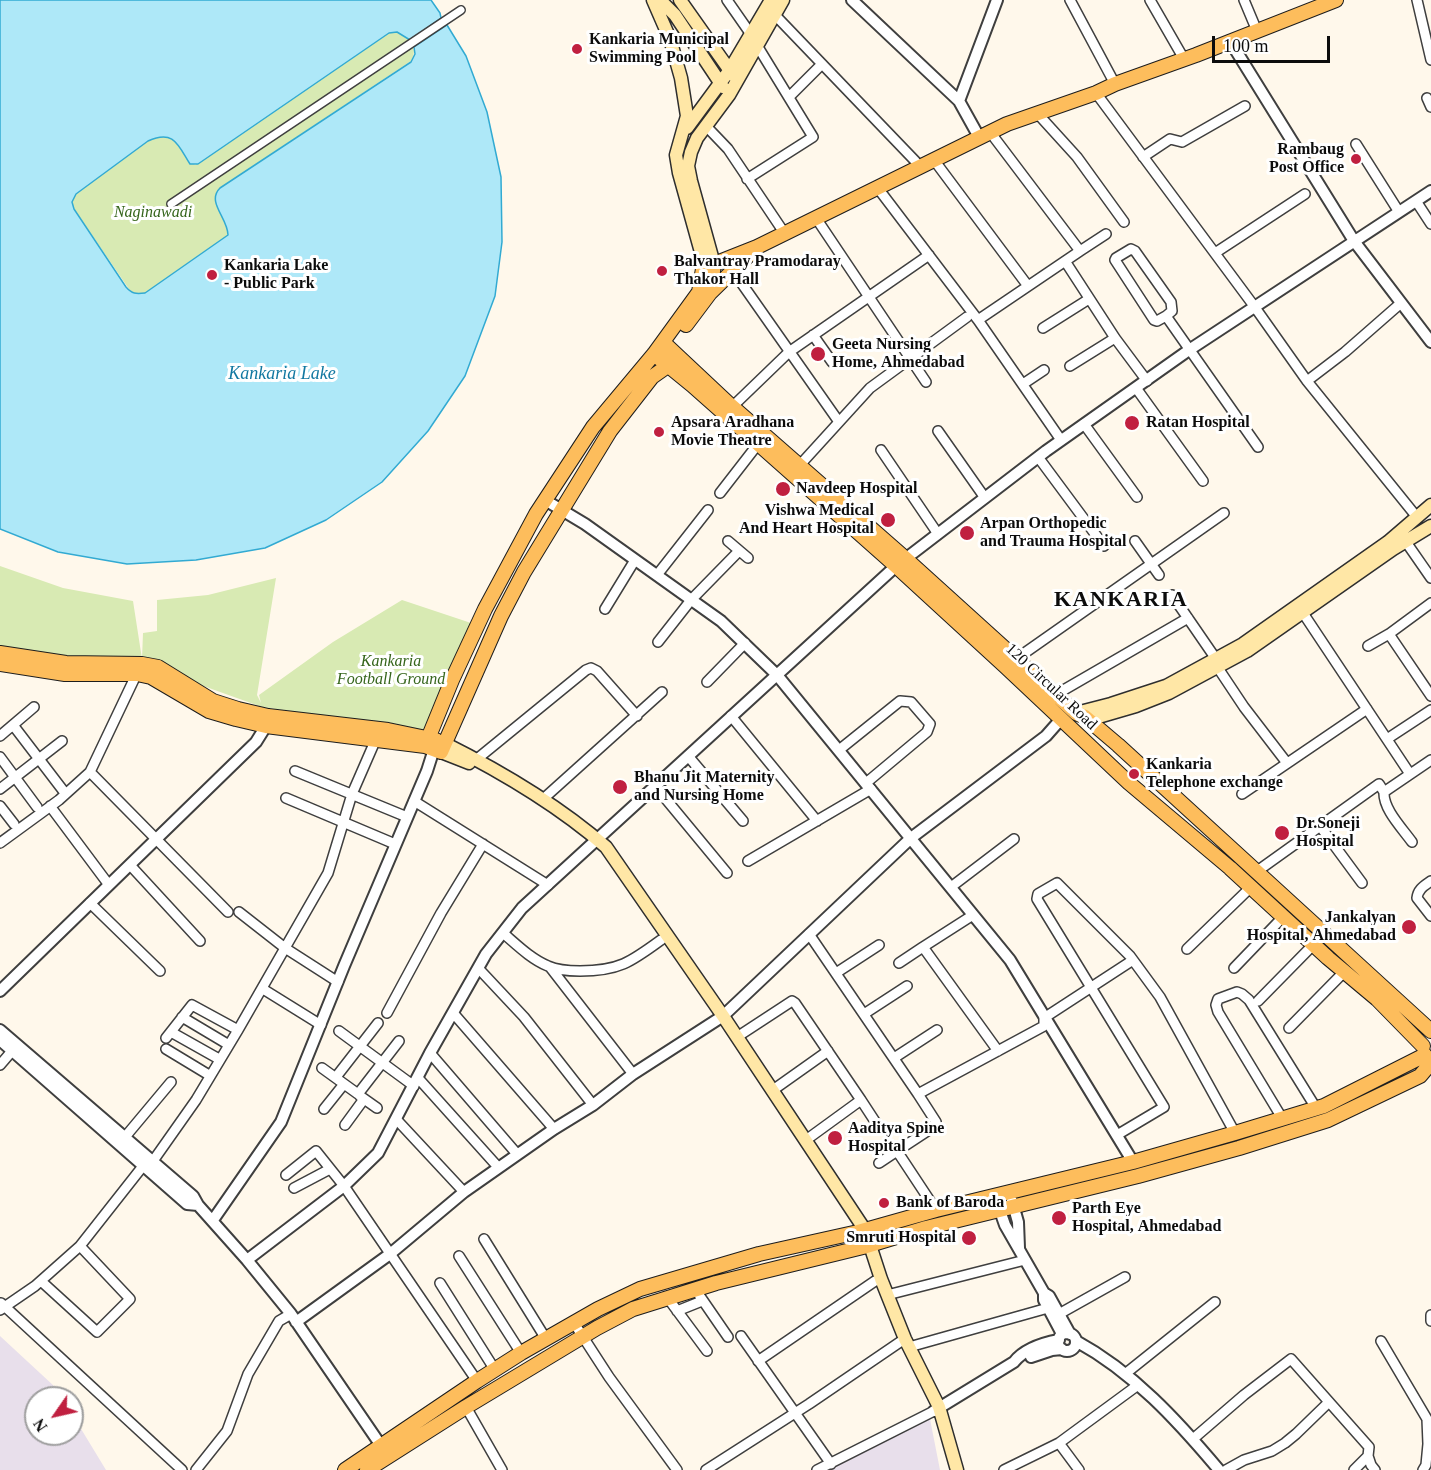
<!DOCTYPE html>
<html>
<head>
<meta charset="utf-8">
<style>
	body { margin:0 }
	#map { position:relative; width:1431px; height:1470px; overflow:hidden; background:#fff8eb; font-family:Georgia,serif }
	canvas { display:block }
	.north { position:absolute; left:24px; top:1386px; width:60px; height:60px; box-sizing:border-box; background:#fff; border:2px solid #9e9e9e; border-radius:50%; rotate:236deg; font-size:16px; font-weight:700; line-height:24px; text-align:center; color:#0c0c0c }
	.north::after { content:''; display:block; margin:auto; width:21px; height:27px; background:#c02040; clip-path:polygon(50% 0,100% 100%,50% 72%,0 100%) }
	.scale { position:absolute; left:1212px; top:36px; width:118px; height:27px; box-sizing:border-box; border:3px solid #0c0c0c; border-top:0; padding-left:8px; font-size:18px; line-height:21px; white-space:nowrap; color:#0c0c0c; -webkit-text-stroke:4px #fff; paint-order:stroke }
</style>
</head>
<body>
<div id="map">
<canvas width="1431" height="1470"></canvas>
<div class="north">N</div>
<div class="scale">100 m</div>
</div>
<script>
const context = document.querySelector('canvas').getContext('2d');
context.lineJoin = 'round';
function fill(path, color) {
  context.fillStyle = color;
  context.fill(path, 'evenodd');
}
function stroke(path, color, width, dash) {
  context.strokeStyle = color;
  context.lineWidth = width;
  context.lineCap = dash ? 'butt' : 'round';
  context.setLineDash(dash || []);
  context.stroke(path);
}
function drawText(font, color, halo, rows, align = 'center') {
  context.font = font + ' Georgia,serif';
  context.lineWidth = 6;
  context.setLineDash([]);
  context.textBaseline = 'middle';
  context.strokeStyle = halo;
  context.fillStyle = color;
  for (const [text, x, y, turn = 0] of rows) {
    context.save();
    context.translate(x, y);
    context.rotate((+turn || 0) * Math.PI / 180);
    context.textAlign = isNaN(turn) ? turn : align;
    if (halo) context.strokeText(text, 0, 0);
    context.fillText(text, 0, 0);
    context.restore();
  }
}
fill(new Path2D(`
	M 0,1336 L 54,1386 L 62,1398 L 36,1398 L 36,1434 L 72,1434 L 72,1414 L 106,1470 L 0,1470 Z
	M 930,1419 L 940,1470 L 820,1470 Z`), '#e8dfeb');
fill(new Path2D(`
	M 397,32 C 410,37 419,48 411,61 L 220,188 L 218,207 L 226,223 L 228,235 L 145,293 L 136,294 L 131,292 L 74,209 L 72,202 L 76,194 L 148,141 C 174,128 180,147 195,165 L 389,33 Z
	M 0,566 L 63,588 L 133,601 L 142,659 L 143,633 L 157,631 L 157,600 L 208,595 L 276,578 L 257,695 L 261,703 L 259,695 L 333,642 L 402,600 L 471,623 L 463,643 L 423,731 L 262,707 L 142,664 L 0,649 Z`), '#d8eab3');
const water = new Path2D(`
	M 0,0 L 431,0 L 440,13 L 441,18 L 410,40 L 397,32 L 389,33 L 198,164 L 190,164 C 178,145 174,129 148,141 L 76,194 L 72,202 L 74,209 L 126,287 C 132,294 136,294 145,293 L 228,235 C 228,218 206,202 220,188 L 411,62 L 415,54 L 414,47 L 447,25 L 466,56 L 487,112 L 501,177 L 502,242 L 495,296 L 465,376 L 428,431 L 382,482 L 326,520 L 265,548 L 196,560 L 127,564 L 58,552 L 0,529 Z`);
fill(water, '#aee8f8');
stroke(water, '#32aad2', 1.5);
const pedestrian = new Path2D(`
	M 171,204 L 461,10`);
const minor = new Path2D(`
	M 727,0 L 750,33
	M 1070,0 L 1115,84
	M 1150,0 L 1184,59
	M 1244,0 L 1257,31
	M 1417,0 L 1431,60
	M 775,15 L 920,166
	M 1096,93 L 1254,306 L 1307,381 L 1416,516
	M 789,97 L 822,64
	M 1427,98 L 1431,107
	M 1037,113 L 1077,157 L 1124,222
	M 706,126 L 728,149 L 785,234
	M 1356,144 L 1399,212
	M 1143,157 L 1170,139 L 1182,142 L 1245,106
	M 934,160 L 1028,286
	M 747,179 L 813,137 L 758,47
	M 877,187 L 978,320 L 1080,251 L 990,132
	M 1416,201 L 1431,224
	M 816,218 L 926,382
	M 1080,251 L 1106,234
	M 1215,253 L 1305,194
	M 1065,261 L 1115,338 L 1147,381
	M 733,271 L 839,422
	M 1166,316 L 1157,321 L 1154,320 L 1115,260 L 1116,258 L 1131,249 L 1135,251 L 1171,302 L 1172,311 L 1166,316 L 1258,447
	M 978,320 L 1061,440
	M 1043,328 L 1089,299
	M 813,335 L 832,362
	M 1070,366 L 1115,338
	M 1307,381 L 1345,352 L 1401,303
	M 1023,384 L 1044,370
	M 1136,388 L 1203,481
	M 732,407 L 789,352 L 929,255
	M 1084,424 L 1137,497
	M 938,431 L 985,498
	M 881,450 L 938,534
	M 1038,457 L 1104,546
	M 799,466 L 870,388 L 967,317
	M 720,493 L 758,444
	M 728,541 L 748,558
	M 1135,541 L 1159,575
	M 1406,542 L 1431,578
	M 657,575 L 708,510
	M 1172,595 L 1216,659
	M 605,609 L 635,560
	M 1303,613 L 1410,774
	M 1389,634 L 1431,696
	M 658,642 L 691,600 L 739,551
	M 1368,646 L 1389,634 L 1431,603
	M 1016,659 L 1224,513
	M 1218,668 L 1244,707 L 1287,763
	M 707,682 L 745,643
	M 1055,695 L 1188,618
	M 731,716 L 817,821
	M 13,725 L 65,793
	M 0,736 L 34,707
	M 1387,739 L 1431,710
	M 839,750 L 900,701 L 911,702 L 930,724 L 927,732 L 866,783
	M 688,756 L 743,821
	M 0,757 L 37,807
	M 477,759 L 586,670 L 591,668 L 597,671 L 637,716
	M 295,771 L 407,817
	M 90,772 L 228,912
	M 655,786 L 727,873
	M 0,789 L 62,741
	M 1384,792 C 1383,809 1402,828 1412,842
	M 1242,794 L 1367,709
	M 286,798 L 395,844
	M 542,800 L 662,692
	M 414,801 L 548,885
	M 0,806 L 14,824
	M 50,806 L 109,885
	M 1320,826 L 1362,883
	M 0,843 L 59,800 L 90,772 L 138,671
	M 748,861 L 871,789
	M 130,865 L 200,941
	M 1256,872 L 1379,784 L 1384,792 L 1431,760
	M 1431,881 C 1424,886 1418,889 1417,898 L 1431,916
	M 951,887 L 1014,839
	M 90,903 L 160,971
	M 239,912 L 285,948 L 338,982
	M 973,915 L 923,947 L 998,1051
	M 503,933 C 517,945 531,959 548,966 C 557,970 570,971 580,971 C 619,971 631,962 661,940
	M 809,934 L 918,1094 L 1044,1026 L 1044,1018 L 1133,960
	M 1187,949 L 1250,888
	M 899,963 L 923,947
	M 550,967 L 633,1074
	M 1234,968 L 1283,917
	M 479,969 L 524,1017 L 593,1105
	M 836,973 L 879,945
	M 263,989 L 321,1025
	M 1258,1001 L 1313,945
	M 387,1013 L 441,913 L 483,844
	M 454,1014 L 554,1129
	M 864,1014 L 907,986
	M 182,1017 L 229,1045
	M 1289,1028 L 1344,972
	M 339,1031 L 414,1086
	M 171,1032 L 219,1059
	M 737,1037 L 792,1001 L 795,1003 L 861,1100
	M 166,1038 L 192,1005 L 238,1030
	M 166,1049 L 209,1075
	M 430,1053 L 517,1154
	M 894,1058 L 937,1030
	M 0,1065 L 12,1051
	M 322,1068 L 358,1094 L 399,1041
	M 336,1077 L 378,1023
	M 418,1078 L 498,1167
	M 773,1090 L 828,1051
	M 918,1094 L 936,1122 L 932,1128 L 897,1151 L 936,1210
	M 360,1096 L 377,1108
	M 324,1109 L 344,1084
	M 1282,1118 L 1218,1012 L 1216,1005 L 1218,999 L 1237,992 L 1242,994 L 1249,1000 L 1316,1108
	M 396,1119 L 464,1192
	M 345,1125 L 364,1099
	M 1117,1135 L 1164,1107 L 1037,899 L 1038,894 L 1057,883 L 1130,956 L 1160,997 L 1235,1133
	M 125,1137 L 171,1082
	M 806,1140 L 861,1100 L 878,1126
	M 879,1163 L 897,1151
	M 286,1175 L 316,1151 L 344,1186 L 477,1381
	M 294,1188 L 330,1169
	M 484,1239 L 546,1339
	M 459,1256 L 521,1353
	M 41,1281 L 97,1332 L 130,1299 L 80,1246
	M 440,1283 L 495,1370
	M 695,1289 L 728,1337
	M 887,1295 L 1025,1260
	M 667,1297 L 707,1351
	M 1,1303 L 182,1470
	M 0,1310 L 35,1286 L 80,1246 L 143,1166 L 153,1161 L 196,1100 L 238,1030 L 328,873 L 352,794 L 376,739
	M 677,1311 L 702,1301
	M 1059,1314 L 1125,1277
	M 1431,1315 L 1431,1321
	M 574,1323 L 609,1377 L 677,1470
	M 741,1336 L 831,1464
	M 1381,1341 L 1427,1419 L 1428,1444 L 1426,1465 L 1423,1470
	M 909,1347 L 1048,1308
	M 758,1361 L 875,1281
	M 1125,1374 L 1215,1302
	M 466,1407 L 502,1470
	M 1193,1439 L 1244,1395 L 1291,1359 L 1369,1447 L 1368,1456 L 1354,1470
	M 1059,1443 L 1079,1470
	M 1368,1456 L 1371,1465 L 1375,1470
	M 196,1470 L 227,1431 L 248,1374 L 279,1321 L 291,1314
	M 706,1470 L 809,1404 L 900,1342
	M 817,1470 L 934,1411
	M 1004,1470 L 1059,1443 L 1138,1385
	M 1226,1470 L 1244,1460 L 1272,1451 L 1285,1443 L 1296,1434 L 1329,1402`);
const tertiary = new Path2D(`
	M 852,0 L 959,101
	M 1230,41 L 1354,241 L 1431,342
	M 979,137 L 959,101 L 997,0
	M 545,500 L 585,524 L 721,621 L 777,675 L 1010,960 L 1133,1162
	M 0,991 L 256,742 L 266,726 L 267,721
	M 0,1030 L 193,1196 L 198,1205 L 247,1260 L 291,1314 L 384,1450
	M 0,1040 L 187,1204 L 198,1205
	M 1012,1201 L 1018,1222 L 1019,1248
	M 998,1205 L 1005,1225 L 1044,1293
	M 213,1220 L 281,1122 L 344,966 L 427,771 L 434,749
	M 247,1260 L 344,1186 L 378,1153 L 430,1053 L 486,954 L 522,908 L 896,566 L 1046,451 L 1189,350 L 1431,191
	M 296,1322 L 390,1254 L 464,1192 L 554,1129 L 593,1105 L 633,1074 L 723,1016 L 911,838 L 1046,736 L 1061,719
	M1058 1342a9 9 0 1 1 18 0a9 9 0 1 1-18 0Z
	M 1062,1334 L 1044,1300 L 1044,1293 L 1049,1296 L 1070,1334
	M 1076,1341 C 1133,1372 1177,1420 1219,1470
	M 1031,1357 L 1052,1350 L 1062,1349
	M 934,1411 L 1014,1362 C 1024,1349 1043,1343 1059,1340`);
const secondary = new Path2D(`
	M 653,0 L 670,39 L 681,78 L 687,116 L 676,155 L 679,173 L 704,263
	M 660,0 L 675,15 L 723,87
	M 680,0 L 733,75
	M 687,128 L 729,71 L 771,0
	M 714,264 L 691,181 L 688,166 L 691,152 L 697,138 L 729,95 L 783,0
	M 1076,713 L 1111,704 L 1166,686 L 1243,644 L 1388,542 L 1431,505
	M 1088,720 L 1136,706 L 1169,693 L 1247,651 L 1393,549 L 1431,526
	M 444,743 C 502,772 558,805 606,847 L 723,1016 L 865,1230 L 881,1279 L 905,1339 L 939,1407 L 957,1470
	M 441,752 L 469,763`);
const primary = new Path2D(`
	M 710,293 L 753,251
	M 686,325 L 710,293 L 714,264
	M 663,342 L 728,403 L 906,559 L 1076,713 L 1085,717 L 1118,745 L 1431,1031
	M 654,354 L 692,385 L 896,566 L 1005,666 L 1129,783 L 1230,868 L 1328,958 L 1377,999 L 1423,1046
	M 0,653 L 66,663 L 142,664 L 158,667 L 213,701 L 238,709 L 268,716 L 388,730 L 436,740
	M 0,664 L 65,674 L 137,674 L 151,677 L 209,711 L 236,719 L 266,726 L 425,746 L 441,752 L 501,616 L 524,572 L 610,431 L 652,377 L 669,365 L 666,357
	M 425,746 L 452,680 L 485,609 L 536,514 L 593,427 L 654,354 L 699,292 L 704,263 L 714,264 L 757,247 L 1007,124 L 1096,93 L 1115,84 L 1196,55 L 1336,0
	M 345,1470 L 477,1381 L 521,1353 L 598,1309 L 640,1289 L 759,1254 L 858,1232 L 936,1210 L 1133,1162 L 1235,1133 L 1324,1106 L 1425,1055
	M 367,1470 L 466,1407 L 597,1328 L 633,1309 L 716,1283 L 863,1247 L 926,1228 L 1138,1176 L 1239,1148 L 1328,1120 L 1420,1076 L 1431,1063`);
stroke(pedestrian, '#3f3f3f', 10);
stroke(minor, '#3f3f3f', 12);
stroke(tertiary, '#3f3f3f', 14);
stroke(secondary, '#2e2e2e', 15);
stroke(primary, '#1d1d1d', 16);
stroke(pedestrian, '#fff', 7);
stroke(minor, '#fff', 9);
stroke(tertiary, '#fff', 10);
stroke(secondary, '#ffe7a6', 12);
stroke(primary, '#fdbd5c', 14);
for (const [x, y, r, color] of [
	[577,49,6,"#c02040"],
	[1356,159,6,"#c02040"],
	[662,271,6,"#c02040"],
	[212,275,6,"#c02040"],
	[818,354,8,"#c02040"],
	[1132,423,8,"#c02040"],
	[659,432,6,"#c02040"],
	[783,489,8,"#c02040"],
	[888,520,8,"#c02040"],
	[967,533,8,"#c02040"],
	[1134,774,6,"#c02040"],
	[620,787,8,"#c02040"],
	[1282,833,8,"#c02040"],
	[1409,927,8,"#c02040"],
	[835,1138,8,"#c02040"],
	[884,1203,6,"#c02040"],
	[1059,1218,8,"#c02040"],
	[969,1238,8,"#c02040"]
]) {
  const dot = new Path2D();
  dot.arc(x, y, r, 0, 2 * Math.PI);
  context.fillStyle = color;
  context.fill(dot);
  stroke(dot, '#fff', 2);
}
drawText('bold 16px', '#0c0c0c', '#fff', [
	["Kankaria Municipal",589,40],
	["Swimming Pool",589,58],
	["Rambaug",1344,150,"right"],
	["Post Office",1344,168,"right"],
	["Balvantray Pramodaray",674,262],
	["Thakor Hall",674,280],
	["Kankaria Lake",224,266],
	["- Public Park",224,284],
	["Geeta Nursing",832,345],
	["Home, Ahmedabad",832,363],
	["Apsara Aradhana",671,423],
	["Movie Theatre",671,441],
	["Ratan Hospital",1146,423],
	["Navdeep Hospital",796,489],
	["Vishwa Medical",874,511,"right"],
	["And Heart Hospital",874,529,"right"],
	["Arpan Orthopedic",980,524],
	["and Trauma Hospital",980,542],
	["Kankaria",1146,765],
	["Telephone exchange",1146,783],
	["Bhanu Jit Maternity",634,778],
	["and Nursing Home",634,796],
	["Dr.Soneji",1296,824],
	["Hospital",1296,842],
	["Jankalyan",1396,918,"right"],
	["Hospital, Ahmedabad",1396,936,"right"],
	["Aaditya Spine",848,1129],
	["Hospital",848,1147],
	["Bank of Baroda",896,1203],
	["Parth Eye",1072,1209],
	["Hospital, Ahmedabad",1072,1227],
	["Smruti Hospital",956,1238,"right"]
], 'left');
drawText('italic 16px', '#35651b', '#fff', [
	["Naginawadi",153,213],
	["Kankaria",391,662],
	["Football Ground",391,680]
]);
drawText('16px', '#0c0c0c', '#fff', [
	["120 Circular Road",1051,687,43]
]);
drawText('italic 18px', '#1278a1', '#fff', [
	["Kankaria Lake",282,374]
]);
context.letterSpacing = '1.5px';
drawText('bold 22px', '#0c0c0c', '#fff', [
	["KANKARIA",1121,600]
]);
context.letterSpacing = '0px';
</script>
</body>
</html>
